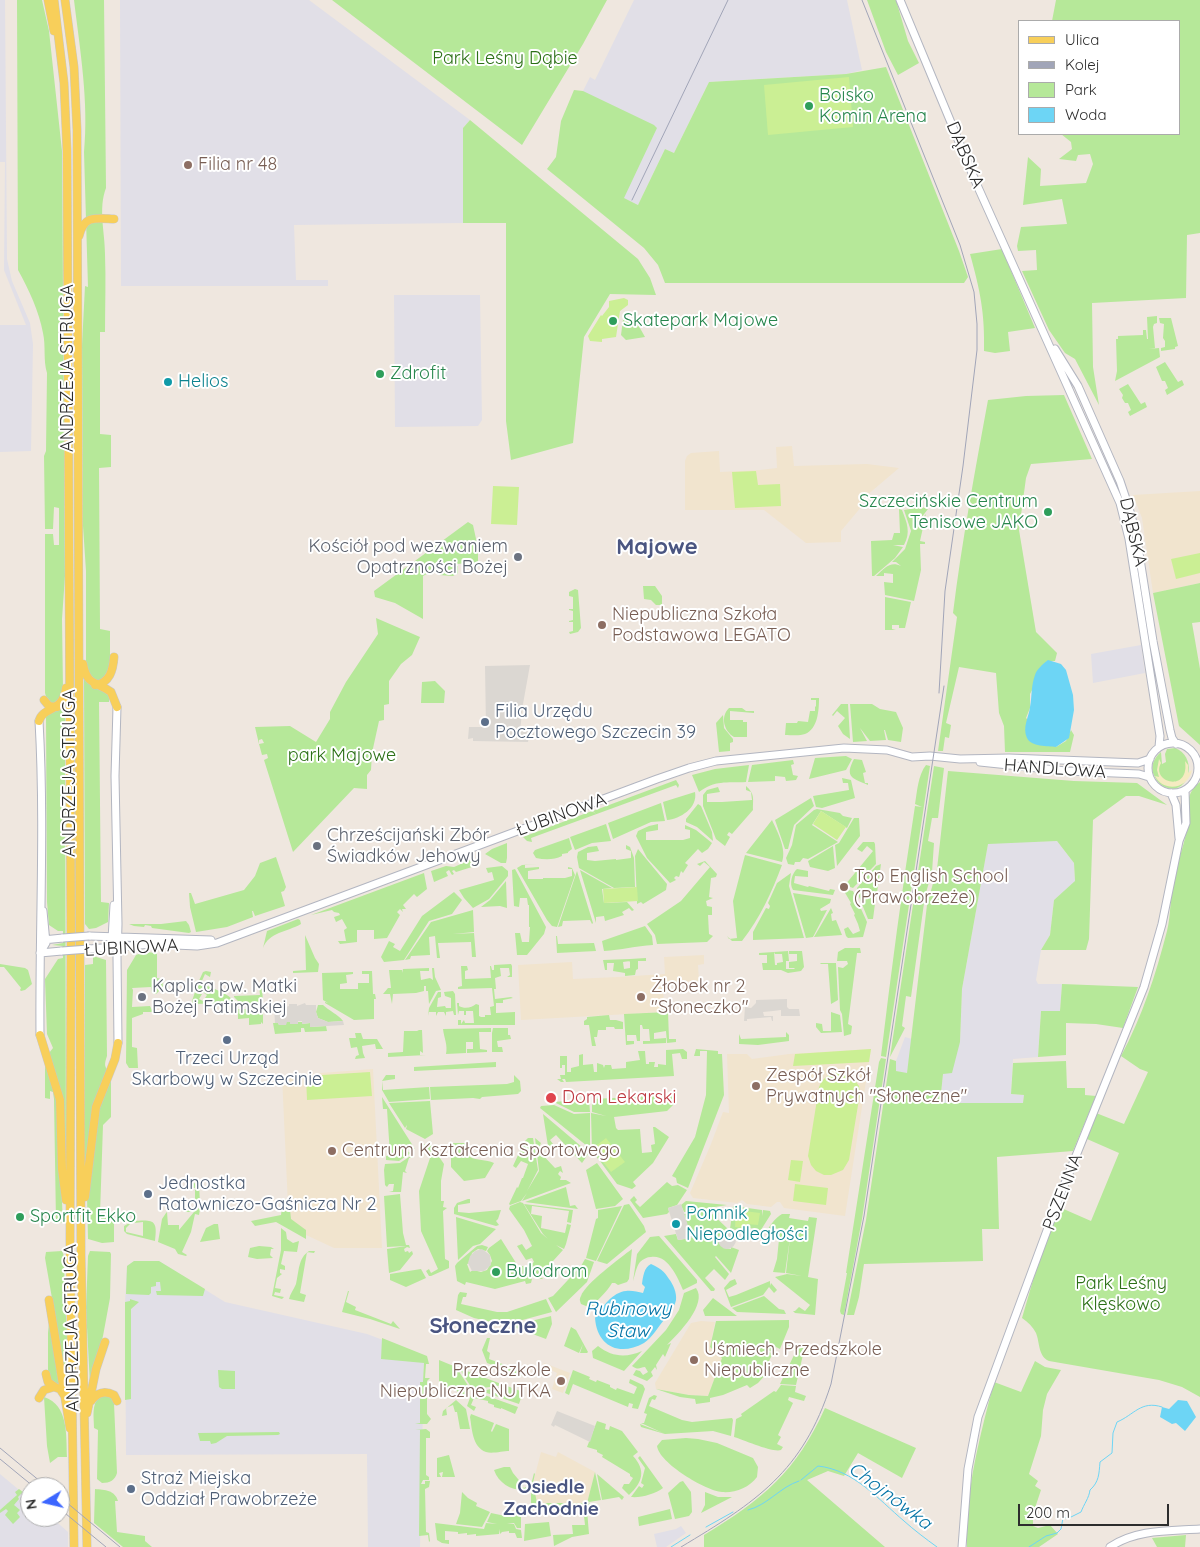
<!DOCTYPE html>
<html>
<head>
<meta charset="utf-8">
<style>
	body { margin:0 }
	#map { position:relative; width:1200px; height:1547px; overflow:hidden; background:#efe7df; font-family:Quicksand,sans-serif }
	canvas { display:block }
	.legend { position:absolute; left:1018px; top:20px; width:162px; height:115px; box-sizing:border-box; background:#fff; border:1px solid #ababab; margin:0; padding:6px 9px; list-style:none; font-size:15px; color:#2d2d2d }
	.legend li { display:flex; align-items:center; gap:10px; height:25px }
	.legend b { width:25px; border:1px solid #ababab }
	.north { position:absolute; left:20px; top:1477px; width:50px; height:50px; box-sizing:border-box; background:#fff; border:1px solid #ababab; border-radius:50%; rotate:261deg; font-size:14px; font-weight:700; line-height:20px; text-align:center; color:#2d2d2d }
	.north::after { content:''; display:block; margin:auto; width:18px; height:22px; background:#3c66ff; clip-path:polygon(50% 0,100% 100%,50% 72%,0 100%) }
	.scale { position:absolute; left:1018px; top:1504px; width:151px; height:22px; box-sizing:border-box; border:2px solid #2d2d2d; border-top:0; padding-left:6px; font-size:15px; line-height:18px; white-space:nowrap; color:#2d2d2d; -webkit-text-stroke:4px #fff; paint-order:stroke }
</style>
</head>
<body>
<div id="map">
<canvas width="1200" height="1547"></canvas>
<ul class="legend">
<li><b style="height:6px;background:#f8cf5a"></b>Ulica</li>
<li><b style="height:6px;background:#a1a5b8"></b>Kolej</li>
<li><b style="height:14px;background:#b6e899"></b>Park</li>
<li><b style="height:14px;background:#6dd5f5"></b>Woda</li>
</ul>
<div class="north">N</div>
<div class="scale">200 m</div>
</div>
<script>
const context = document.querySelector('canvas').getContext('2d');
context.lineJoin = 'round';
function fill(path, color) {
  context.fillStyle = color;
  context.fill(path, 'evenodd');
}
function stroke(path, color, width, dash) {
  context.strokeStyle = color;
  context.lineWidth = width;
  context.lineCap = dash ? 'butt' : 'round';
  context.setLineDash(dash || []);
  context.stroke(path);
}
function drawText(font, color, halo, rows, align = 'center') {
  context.font = font + ' Quicksand,sans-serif';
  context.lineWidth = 4;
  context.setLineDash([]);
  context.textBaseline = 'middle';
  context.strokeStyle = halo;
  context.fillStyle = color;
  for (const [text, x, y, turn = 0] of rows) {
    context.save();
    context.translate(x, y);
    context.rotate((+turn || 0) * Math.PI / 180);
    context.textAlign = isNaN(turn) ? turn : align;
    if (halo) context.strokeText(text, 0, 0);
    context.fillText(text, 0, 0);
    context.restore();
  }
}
fill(new Path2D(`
	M 0,0 L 5,0 L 7,259 L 12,281 L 30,323 L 33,344 L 31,451 L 0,452 L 0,325 L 26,325 L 4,270 L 5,162 L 0,162 Z
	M 120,0 L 309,0 L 470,120 L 463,128 L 463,223 L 294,225 L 296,280 L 328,280 L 328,286 L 121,286 Z
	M 634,0 L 847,0 L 862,70 L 846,74 L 709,82 L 674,153 L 665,149 L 638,205 L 623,198 L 583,91 L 590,77 L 595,80 Z
	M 394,295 L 480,295 L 482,420 L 478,426 L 395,427 Z
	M 1141,645 L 1145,673 L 1093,683 L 1091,654 Z
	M 1057,841 L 1074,863 L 1075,882 L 1054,900 L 1050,935 L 1041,950 L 1036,980 L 1038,984 L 1062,984 L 1060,1011 L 1041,1011 L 1038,1057 L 1013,1059 L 1011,1094 L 1024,1095 L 1023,1103 L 940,1103 L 943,1073 L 960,1042 L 962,989 L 988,843 Z
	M 905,1037 L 912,1039 L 907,1074 L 896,1071 L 896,1061 Z
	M 134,1261 L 159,1261 L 225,1302 L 367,1334 L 423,1355 L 424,1361 L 420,1547 L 368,1547 L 367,1454 L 126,1455 L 125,1303 L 127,1266 Z
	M 0,1474 L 30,1499 L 30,1517 L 51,1517 L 68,1532 L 68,1547 L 0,1547 Z
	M 681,1526 L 686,1533 L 666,1547 L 657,1547 L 654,1534 L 676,1529 Z`), '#e1dfe7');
fill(new Path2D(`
	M 792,446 L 794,466 L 867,464 L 899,468 L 866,496 L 862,506 L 841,531 L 841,542 L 806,543 L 764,510 L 685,510 L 685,461 L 687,456 L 691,453 L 719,451 L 720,472 L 760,470 L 777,468 L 776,447 Z
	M 1200,491 L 1200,583 L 1153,593 L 1142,518 L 1133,495 Z
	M 704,955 L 704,964 L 698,965 L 699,981 L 663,983 L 664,1012 L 521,1020 L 518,965 L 572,962 L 573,979 L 618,977 L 665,974 L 664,957 Z
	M 871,1049 L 845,1216 L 784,1208 L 780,1202 L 777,1202 L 771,1207 L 747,1204 L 742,1200 L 737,1203 L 693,1198 L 690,1193 L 711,1144 L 723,1112 L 729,1113 L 727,1054 L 747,1054 L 752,1059 L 789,1054 Z
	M 373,1069 L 382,1248 L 334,1248 L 289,1227 L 282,1076 Z
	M 701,1321 L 715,1322 L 710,1347 L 722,1358 L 708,1396 L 689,1395 L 656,1389 L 655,1383 L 691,1323 Z
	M 544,1363 L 570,1373 L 563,1393 L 552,1389 L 557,1373 L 543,1366 Z
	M 541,1452 L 556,1457 L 558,1452 L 595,1472 L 587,1503 L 536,1504 L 533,1483 Z`), '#f1e4ce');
fill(new Path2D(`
	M 17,0 L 42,0 L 49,31 L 62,151 L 65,576 L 62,619 L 63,690 L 61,698 L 53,704 L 47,700 L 45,693 L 45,534 L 53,534 L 54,545 L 59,545 L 59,508 L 54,507 L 53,529 L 45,529 L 44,456 L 46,451 L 47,373 C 43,360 46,346 43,333 C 39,311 29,290 18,270 Z
	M 74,0 L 104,0 L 106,188 C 98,209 105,232 105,254 C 106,280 105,306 105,332 L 100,332 L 100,434 L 111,435 L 111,467 L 99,468 L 100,629 L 110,631 L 110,669 L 106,678 L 98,682 L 90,677 L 86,663 L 86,571 L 83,526 L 82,345 L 85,286 L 88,287 L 84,152 C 89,102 80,50 74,0 Z
	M 332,0 L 607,0 L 583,44 L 522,145 Z
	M 867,0 L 896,0 L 908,41 L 919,63 L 898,75 L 886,52 Z
	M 1056,0 L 1200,0 L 1200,233 L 1187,235 L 1186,298 L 1092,303 L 1093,367 L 1099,405 L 1075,359 L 1065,353 L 1049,330 L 1022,271 L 1037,270 L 1036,250 L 1018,251 L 1017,246 L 1021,227 L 1067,224 L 1062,199 L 1023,205 L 1028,157 L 1041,169 L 1040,186 L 1086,183 L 1093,164 L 1090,154 L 1078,155 L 1076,161 L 1059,159 L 1072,149 L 1071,142 L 1061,134 L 1179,134 L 1179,21 L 1052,21 Z
	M 886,67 L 959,251 L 968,277 L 964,283 L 665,283 L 658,265 L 644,248 L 547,169 L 556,157 L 561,121 L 574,90 L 583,91 L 654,125 L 657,128 L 624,198 L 638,205 L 665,149 L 674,153 L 709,82 L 846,74 Z
	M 470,120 L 638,259 L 650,278 L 656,295 L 610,294 L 584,337 L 573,443 L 511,460 L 506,421 L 506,223 L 463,223 L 463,128 Z
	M 1002,249 L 1035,328 L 1008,332 L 1010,351 L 995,353 L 984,351 C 985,313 980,290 970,254 Z
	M 1157,316 L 1157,323 L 1154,324 L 1153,327 L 1155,348 L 1149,349 L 1159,348 L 1160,357 L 1115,381 L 1117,371 L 1116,339 L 1118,339 L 1118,336 L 1143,335 L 1143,330 L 1146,330 L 1147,339 L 1148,339 L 1147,317 Z
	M 1159,318 L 1171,318 L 1178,346 L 1175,347 L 1175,349 L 1161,351 L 1161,348 L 1165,347 L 1165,341 L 1163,338 L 1164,324 L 1160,323 Z
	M 623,320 L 636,321 L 645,337 L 626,340 L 621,335 Z
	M 1165,362 L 1178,382 L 1182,380 L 1184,385 L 1167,395 L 1165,390 L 1168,388 L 1165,381 L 1162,381 L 1156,367 Z
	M 1128,384 L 1141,404 L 1145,402 L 1147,407 L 1130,416 L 1128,412 L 1131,410 L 1128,403 L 1125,403 L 1122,398 L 1123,395 L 1119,389 Z
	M 1064,395 L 1092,459 L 1031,464 L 1026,478 L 1019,530 L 1036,632 L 1057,653 L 1055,661 L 1047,661 L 1030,694 L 1030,708 L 1026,718 L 1056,747 L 1066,741 L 1071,730 L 1074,735 L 1070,752 L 1005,752 L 1004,726 L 999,713 L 996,673 L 959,667 L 946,723 L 951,725 L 949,738 L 945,737 L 943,751 L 938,751 L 957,617 L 953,613 C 962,541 975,471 988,400 L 1026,396 Z
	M 916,505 L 928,509 L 911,531 L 904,510 L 916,508 Z
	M 899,509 L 902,510 C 907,523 911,532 904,545 L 893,545 L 903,547 L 895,558 L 874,576 L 872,576 L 871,541 L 892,540 L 894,533 L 900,533 Z
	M 926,514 L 920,541 L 925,542 L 925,544 L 920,544 L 921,570 L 914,601 L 919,602 L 885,595 L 884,582 L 893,583 L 893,574 L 884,573 L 884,576 L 876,576 C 885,568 890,561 901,566 L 896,562 L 892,562 L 905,549 L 911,531 Z
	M 468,522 L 473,525 L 478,548 L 478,562 L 447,565 L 458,566 L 458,573 L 453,576 L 439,575 L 438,568 L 423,576 L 423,619 L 395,603 L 375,597 L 374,591 Z
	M 1200,583 L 1200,622 L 1192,623 L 1200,669 L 1200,745 L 1179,726 L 1153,593 Z
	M 643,586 L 655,586 L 662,596 L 662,605 L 656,605 L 651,600 L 644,599 Z
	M 575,589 L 578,590 L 581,628 L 578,632 L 570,634 L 569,632 L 573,631 L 573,622 L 569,622 L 569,621 L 573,620 L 573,611 L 569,610 L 569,609 L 573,609 L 573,597 L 569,596 L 569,592 Z
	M 885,597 L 911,602 L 905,628 L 899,628 L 899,625 L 892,625 L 892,629 L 896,630 L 885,630 Z
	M 376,618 L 420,637 L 412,655 L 401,664 L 389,681 L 389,704 L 384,705 L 384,720 L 379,721 L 372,753 L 371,770 L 367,775 L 367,789 L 354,788 L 293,852 L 264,760 L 268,758 L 267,754 L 262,755 L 259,744 L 264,743 L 262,739 L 259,740 L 259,744 L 255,727 L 290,726 L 316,742 L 330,719 L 330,712 L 346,682 L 378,634 Z
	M 84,678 L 94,687 L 109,694 L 109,702 L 99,702 L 101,902 L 109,903 L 108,922 L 96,928 L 89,929 L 85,924 Z
	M 435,681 L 445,691 L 444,703 L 421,703 L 422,682 Z
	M 811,698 L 819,698 C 819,710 818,729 805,734 C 800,736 791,735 785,735 L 786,723 L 797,723 L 798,721 L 808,722 L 810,711 L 815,711 L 815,707 L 816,706 L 816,700 L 811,700 Z
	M 65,702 L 66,1177 L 62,1113 L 49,1053 L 53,1048 L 47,1034 L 45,979 L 58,959 L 63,958 L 63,946 L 52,945 L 63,943 L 63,931 L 58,931 L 49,925 L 47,902 L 46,715 Z
	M 841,704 L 848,704 L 850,739 L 843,734 L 838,726 L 845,718 L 837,711 L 833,716 L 832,715 Z
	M 850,704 L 872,704 L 880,709 L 896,712 L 903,728 L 901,742 L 888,740 L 885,730 L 884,730 L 886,740 L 870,741 L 860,728 L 867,741 L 853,742 Z
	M 729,708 L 742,708 L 746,711 L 754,711 L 754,713 L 730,711 L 730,720 L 743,720 L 743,722 L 747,722 L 747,737 L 734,737 C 724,731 720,717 729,708 Z
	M 723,715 L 724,728 L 733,739 L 733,742 L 730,743 L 730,751 L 719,752 L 716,723 Z
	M 1175,748 C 1200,757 1188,800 1163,786 C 1158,783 1155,778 1153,773 C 1151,765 1154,758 1161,752 L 1162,764 L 1166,762 L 1165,754 L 1167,749 Z
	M 846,756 L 852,759 L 846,770 L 809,779 L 815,758 Z
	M 854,759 L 862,760 L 866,772 L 863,773 L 865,783 L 868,783 L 868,785 C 853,778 844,778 854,759 Z
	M 793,760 L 794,764 L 791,765 L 793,775 L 798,776 L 796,780 L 786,781 L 785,777 L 775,776 L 775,781 L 748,782 L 752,765 Z
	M 749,765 L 746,782 C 726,783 715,780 699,792 L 692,775 L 715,769 Z
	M 926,765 L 930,766 L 886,1057 L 881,1056 C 891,972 902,889 915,806 L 922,807 L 915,804 C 917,792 918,775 926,765 Z
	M 934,766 L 944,768 L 938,818 L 932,818 L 928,841 L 934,843 L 932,872 L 925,896 L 911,997 L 906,996 L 902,1026 L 905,1028 L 890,1057 Z
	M 948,771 L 1074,781 L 1137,783 L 1167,805 L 1139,796 L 1126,796 L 1093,820 L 1089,939 L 1086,950 L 1041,950 L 1050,935 L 1054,900 L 1075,881 L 1074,863 L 1057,841 L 988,844 L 962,989 L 960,1042 L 952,1073 L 943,1074 L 940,1103 L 1023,1103 L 1024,1095 L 1011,1094 L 1013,1063 L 1066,1061 L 1067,1088 L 1085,1088 L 1085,1095 L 1096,1096 L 1073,1151 L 997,1157 L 999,1229 L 982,1229 L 983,1261 L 864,1264 L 859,1297 L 854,1315 L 847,1315 L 866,1220 L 890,1059 L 896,1061 L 896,1071 L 907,1073 L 927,905 L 937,869 Z
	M 842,778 L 851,780 L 855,798 L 822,808 L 816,807 L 813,796 L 849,790 L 848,783 L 843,783 Z
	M 676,780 L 679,785 L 678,788 L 676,785 L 531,838 L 532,842 L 527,841 L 523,837 L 592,811 L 596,814 L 593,811 Z
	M 1200,782 L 1200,1397 L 1182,1387 L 1159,1380 L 1049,1361 C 1038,1356 1040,1343 1036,1333 C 1033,1327 1028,1322 1022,1318 L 1036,1270 L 1059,1207 L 1091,1221 L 1119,1153 L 1087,1139 L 1096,1113 L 1124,1124 L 1148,1072 L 1140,1069 L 1121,1056 C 1142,1017 1156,974 1167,931 C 1171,915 1170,898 1173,882 C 1177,864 1183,848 1187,830 C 1192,810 1181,797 1200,782 Z
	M 746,786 C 755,794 753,798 753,810 L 732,834 L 729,832 L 727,835 L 730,837 L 725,846 L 716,839 L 703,806 L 703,795 L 707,790 L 718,787 L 720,792 L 707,794 L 707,802 L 722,802 L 752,800 L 751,792 L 746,790 Z
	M 695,792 C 698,808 680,819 667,820 L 663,802 Z
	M 811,798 L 814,806 L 794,825 L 788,849 L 785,849 L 775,820 Z
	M 661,803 L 665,821 L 651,822 L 613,839 L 608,823 Z
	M 698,804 L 701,806 L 712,832 L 713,841 L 697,827 L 686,822 L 686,819 Z
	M 817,809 L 840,813 L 843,816 L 852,818 L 847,828 L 821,811 L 812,825 L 838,842 L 808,859 L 803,858 L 800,862 L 795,862 L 794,865 L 788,864 L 786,858 L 792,845 L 796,825 L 814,810 Z
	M 854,818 L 859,818 L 860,836 L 837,866 L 835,845 L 839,843 Z
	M 772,820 C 777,831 787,849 782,862 L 746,853 Z
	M 606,824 L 611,841 L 592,843 L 575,850 L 570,837 Z
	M 658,824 L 658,830 L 646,832 L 646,840 L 683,840 L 690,838 L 690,830 L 685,829 L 685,825 L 696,830 L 712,843 L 708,849 L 702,853 L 698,849 L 685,863 L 688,865 L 683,873 L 681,871 L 679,877 L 676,876 L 674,878 L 676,880 L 670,883 L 647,858 L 636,836 L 638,831 L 649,826 Z
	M 569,838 L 572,849 L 568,852 L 568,853 L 562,854 L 562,856 C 554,860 545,860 536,858 L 533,853 L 535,850 Z
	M 863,842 L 874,842 L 875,844 L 876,864 L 853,888 L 845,885 L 873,851 L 867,846 L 862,852 L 857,849 Z
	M 507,843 L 507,858 L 506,863 L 501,863 L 485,854 L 492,849 Z
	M 626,845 L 630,847 L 634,858 L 635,887 L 614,888 L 579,868 L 577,857 L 578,852 L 588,847 L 597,846 L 599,851 L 587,853 L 587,860 L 595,861 L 616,859 L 616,860 L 631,858 L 631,851 L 626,849 Z
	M 833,846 L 835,868 L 828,871 L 810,867 L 808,861 Z
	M 638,849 L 667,884 L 666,890 L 643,904 L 641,902 L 637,904 L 637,901 L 635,856 Z
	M 745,855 L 782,865 C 772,892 760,918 742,941 L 732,941 L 727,936 L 729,939 L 737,938 L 733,901 Z
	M 276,857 L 286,887 L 284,891 L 281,892 L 285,906 L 255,916 L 253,911 L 252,911 L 253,917 L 227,927 L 196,932 L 190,907 L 189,893 L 191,893 L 195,904 L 244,890 L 255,876 L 260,863 Z
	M 470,860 L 472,867 L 456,872 L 454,870 L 452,871 L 454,874 L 452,875 L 449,870 L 446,872 L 448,876 L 434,882 L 431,871 L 446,866 L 454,867 Z
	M 705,861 L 717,874 L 716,877 L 711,878 L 709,897 L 713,898 L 706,901 L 707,906 L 712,907 L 712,915 L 708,915 L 709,934 L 713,936 L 707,942 L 657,944 L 655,935 L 647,924 L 681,901 L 710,867 L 704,862 L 700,866 L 697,864 Z
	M 537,864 L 525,865 L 525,868 L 539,867 L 539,869 L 528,871 L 528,879 L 543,879 L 543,878 L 565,878 L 572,876 L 572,869 L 568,869 L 568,867 L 572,868 L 575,875 L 557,927 L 552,926 L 547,920 L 517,868 L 522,865 Z
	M 881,864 L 877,893 L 858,890 L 857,888 L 876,866 Z
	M 502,866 L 508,871 L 508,876 L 489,899 L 473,908 L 464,898 L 459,890 L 494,880 L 492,872 L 488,873 L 486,868 Z
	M 515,869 L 546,927 L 544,934 L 527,955 L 517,955 L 515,933 L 520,933 L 522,942 L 529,942 L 530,927 L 529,927 L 529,905 L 528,905 L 527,898 L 520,898 L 519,907 L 514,906 L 512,870 Z
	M 797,869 L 808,871 L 808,877 L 795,876 L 794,883 L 808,887 L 809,886 L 829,891 L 830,889 L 835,890 L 833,895 L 793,890 C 789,884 792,873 797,869 Z
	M 580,870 L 612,888 L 602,889 L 604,903 L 627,902 L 634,910 L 632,911 L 629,908 L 622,912 L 624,915 L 605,921 L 604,916 L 596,917 L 596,923 Z
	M 577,871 L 593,923 L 592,924 L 590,920 L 563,921 L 562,926 L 558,927 Z
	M 424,873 L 427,889 L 417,897 L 414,894 L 403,905 L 406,909 L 402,909 L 403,912 L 400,909 L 397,912 L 400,915 L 387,938 L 374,939 L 374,930 L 357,930 L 357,942 L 340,944 L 338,941 L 346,941 L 344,930 L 347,928 L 342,919 L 336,922 L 334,917 L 340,915 L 339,913 L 334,912 L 332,910 L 311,915 Z
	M 791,873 L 789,886 L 804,938 L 753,940 L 753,932 L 766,908 L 769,909 L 770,906 L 768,903 L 777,883 Z
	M 506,881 L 507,908 L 500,906 L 481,907 L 490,900 Z
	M 848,890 L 853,891 L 867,922 L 863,937 L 848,938 L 846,936 L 844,929 L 848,927 L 853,934 L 860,931 L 858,924 L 854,915 L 855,914 L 850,904 L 851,903 L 844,891 Z
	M 454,892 L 462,900 L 452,914 L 429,921 L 404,960 L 384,962 L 381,957 L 389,941 L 395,944 L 393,947 L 400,951 L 422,916 Z
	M 857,892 L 876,896 L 873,919 L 868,919 Z
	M 793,893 L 831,899 L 830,903 L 820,909 L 821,911 L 827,910 L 813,937 L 806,938 Z
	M 831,908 L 833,913 L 831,914 L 832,921 L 836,920 L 842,935 L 814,937 Z
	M 473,910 L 474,932 L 453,934 L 474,933 L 476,957 L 472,957 L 471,942 L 438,943 L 440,958 L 437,958 L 435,936 L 429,937 L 430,955 L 411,956 L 410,959 L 405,960 L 431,922 Z
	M 298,919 L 300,920 L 301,924 C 287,932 269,932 263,948 L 267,931 Z
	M 186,921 L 189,925 L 191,932 L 189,933 L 152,928 L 151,926 L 145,925 L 144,927 L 134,926 L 129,924 L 161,924 Z
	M 645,926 L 652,936 L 653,945 C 636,946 621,950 604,951 L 602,941 Z
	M 305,935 L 315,958 L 319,964 L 318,972 L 293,973 L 293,971 L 306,970 Z
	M 556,936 L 557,936 L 558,944 L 594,943 L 596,951 L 557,953 Z
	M 845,948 L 860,948 L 861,953 L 857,953 L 848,1024 L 852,1026 L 851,1034 L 844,1036 L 842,1014 L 840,1010 L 838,967 L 843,968 L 848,964 L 847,961 L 837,961 L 838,952 Z
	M 788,951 L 789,961 L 786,961 L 786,969 L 795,969 L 794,968 L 789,968 L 789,962 L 797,961 L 797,954 L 789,954 L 789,951 L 802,951 L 804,967 L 801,971 L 788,973 L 781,970 L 763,970 L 762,963 L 767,963 L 767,955 L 759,955 L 759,953 L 774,952 L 775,965 L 777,965 L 777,963 L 783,962 L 782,954 L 775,954 L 774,952 Z
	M 145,952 L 157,953 L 157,978 L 162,979 L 163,987 L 156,994 L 152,993 L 151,987 L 132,988 L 133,990 L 132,1007 L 150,1006 L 153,1012 L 143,1012 L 143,1014 L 132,1018 L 132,1047 L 137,1048 L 138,1068 L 129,1068 L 126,1063 L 127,970 L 136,955 Z
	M 93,956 L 106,960 L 107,1056 C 104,1065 104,1067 111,1074 L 111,1117 L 103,1125 L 100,1214 L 113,1215 L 114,1218 L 114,1242 L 102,1243 L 88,1239 L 87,1196 L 85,1172 L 85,965 L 93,964 Z
	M 646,958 L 646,961 L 638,961 L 638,969 L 636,970 L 635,975 L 625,976 L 625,973 L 613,971 L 614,963 L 607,963 L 607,970 L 605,970 L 603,960 L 630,959 L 630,961 L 623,962 L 624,969 L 630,968 L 630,959 Z
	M 821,963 L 836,963 L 838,1000 L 831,1004 L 828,964 L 820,964 Z
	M 0,964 L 25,968 L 28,970 L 32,984 L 25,990 L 21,991 L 20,990 L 21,988 L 4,967 L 0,967 Z
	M 494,965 L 511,964 L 512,966 L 512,977 L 507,977 L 510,975 L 509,968 L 500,968 L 501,976 L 495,978 L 496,989 L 494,989 L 495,999 L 511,997 L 513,998 L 503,1000 L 503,1003 L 496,1003 L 496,1013 L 515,1012 L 515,1025 L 458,1025 L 458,1020 L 461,1020 L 461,1024 L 464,1020 L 465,1023 L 474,1023 L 473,1011 L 466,1011 L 466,1015 L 464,1015 L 464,1011 L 459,1011 L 458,1015 L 457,1003 L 459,1003 L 459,1006 C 464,1009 472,1008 476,1004 L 479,1005 L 479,1016 L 481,1017 L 485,1017 L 485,1015 L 491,1015 L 490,1007 L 494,1006 L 492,988 L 458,989 L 458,987 L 462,986 L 461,966 L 467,966 L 468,970 L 465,971 L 465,979 L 491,978 L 490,966 L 491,966 L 492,970 L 494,970 Z
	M 429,968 L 429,971 L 420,971 L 421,980 L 430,978 L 433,980 L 432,968 L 434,968 L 435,977 L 441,990 L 436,991 L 429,1004 L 428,991 L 426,991 L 426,986 L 424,986 L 424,991 L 416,993 L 393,994 L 392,1004 L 390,994 L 383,994 L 388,988 L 391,988 L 389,970 L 402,970 L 402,973 L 403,969 Z
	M 206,971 L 211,972 L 210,977 L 205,974 L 201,983 C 213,989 227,992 236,1003 L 193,1004 L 192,1001 L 195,992 L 202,994 L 199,999 L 203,1001 L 207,995 L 198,989 L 197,985 L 203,972 Z
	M 362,971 L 372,971 L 373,994 L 375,994 L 376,999 L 374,999 L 374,1019 L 354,1020 L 325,1003 L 325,1002 L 328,1003 L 323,1000 L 322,973 L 353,972 L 353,974 L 346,975 L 347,983 L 340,984 L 340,989 L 358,989 L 358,983 L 369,983 L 369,974 L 362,974 Z
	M 254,983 L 260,983 L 262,985 L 263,1004 L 241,1004 L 234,997 L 234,996 L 260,995 L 259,986 L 255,986 Z
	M 1062,984 L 1138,987 L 1123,1028 L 1096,1024 L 1066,1023 L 1066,1055 L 1038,1057 L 1041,1011 L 1060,1011 Z
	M 453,991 L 455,994 L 456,1015 L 454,1015 L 453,1011 L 446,1012 L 446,1016 L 444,1012 L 438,1012 L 436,1016 L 436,1012 L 429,1012 L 428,1016 L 429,1008 L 438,992 L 441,992 L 441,997 L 438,998 L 437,1007 L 445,1006 L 446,1008 L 451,1008 L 451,998 L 445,996 L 444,992 Z
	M 318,1005 L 323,1005 C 329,1011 338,1014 343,1021 L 328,1022 L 318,1018 L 316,1012 Z
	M 238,1009 L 263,1009 L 263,1024 L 261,1022 L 261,1024 L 249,1025 L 249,1018 L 238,1019 Z
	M 668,1012 L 669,1039 L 676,1039 L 676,1042 L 667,1043 L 666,1031 L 654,1033 L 654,1039 L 666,1038 L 666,1043 L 643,1044 L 643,1041 L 650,1041 L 649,1029 L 643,1029 L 642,1025 L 640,1025 L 640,1041 L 637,1041 L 636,1035 L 627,1035 L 627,1041 L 634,1041 L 634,1044 L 626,1045 L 624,1014 Z
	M 831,1012 L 840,1015 L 842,1032 L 821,1033 L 816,1027 L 816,1023 L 822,1024 L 823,1031 L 831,1031 Z
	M 609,1015 L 610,1020 L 616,1020 L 623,1022 L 623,1029 L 615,1029 L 614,1027 L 606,1027 L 606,1030 L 598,1030 L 597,1037 L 594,1037 L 596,1046 L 592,1046 L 589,1025 L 584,1025 L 584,1021 L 587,1019 L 587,1017 Z
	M 286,1022 L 290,1022 L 291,1024 L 298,1024 L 298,1022 L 302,1022 L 302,1024 L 310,1023 L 310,1027 L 326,1026 L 327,1031 L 305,1032 L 304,1028 L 301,1028 L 301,1032 L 275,1034 L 273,1023 L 278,1023 L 279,1025 L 286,1025 Z
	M 491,1028 L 491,1032 L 479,1032 L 480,1049 L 487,1050 L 487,1052 L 467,1053 L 467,1049 L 473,1049 L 473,1042 L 466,1042 L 466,1053 L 446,1054 C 448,1045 444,1038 443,1029 Z
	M 493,1028 L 508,1028 L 508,1035 L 510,1035 L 511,1039 L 497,1041 L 498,1047 L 502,1047 L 503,1052 L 492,1052 L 492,1033 Z
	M 419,1030 L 422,1030 L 423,1053 L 420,1051 L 420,1055 L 426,1055 L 388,1057 L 388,1053 L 403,1052 L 404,1031 L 417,1031 Z
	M 786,1032 L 789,1035 L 789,1041 L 758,1045 L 739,1044 L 739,1034 L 741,1039 L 786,1037 Z
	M 355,1033 L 361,1033 L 363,1039 L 377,1039 L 383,1049 L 376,1049 L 375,1044 L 362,1046 L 363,1053 L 365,1058 L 355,1059 L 356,1056 L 359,1055 L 357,1047 L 351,1048 L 349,1038 L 356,1038 Z
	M 683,1049 L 687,1052 L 687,1059 L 682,1059 L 680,1053 L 672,1054 L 674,1076 L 566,1082 L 565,1079 L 562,1079 L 564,1082 L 561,1082 L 557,1079 L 561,1079 L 560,1075 L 565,1075 L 565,1065 L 562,1065 L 562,1068 L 560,1068 L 560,1056 L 567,1056 L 567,1072 L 571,1072 L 571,1068 L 579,1066 L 579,1055 L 583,1054 L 583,1065 L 593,1064 L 594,1072 L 597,1072 L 597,1063 L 603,1065 L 604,1068 L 605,1065 L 611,1065 L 612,1069 L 626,1068 L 626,1062 L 640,1060 L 638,1051 L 645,1051 L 646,1064 L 649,1064 L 649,1062 L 655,1062 L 654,1067 L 658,1067 L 658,1064 L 666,1065 L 666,1050 Z
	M 696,1049 L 718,1051 L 718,1054 L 722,1054 L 724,1095 L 688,1188 L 677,1183 L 676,1178 L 672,1176 L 695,1137 L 706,1095 L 707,1051 L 700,1051 L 700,1056 L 694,1056 Z
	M 45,1056 L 57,1099 L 63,1223 L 56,1222 L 54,1099 L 53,1092 L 50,1091 L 50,1099 L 45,1098 Z
	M 881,1058 L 886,1059 L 862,1219 L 844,1315 L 841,1314 L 840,1311 L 847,1273 L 846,1273 L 879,1062 Z
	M 496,1062 L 496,1067 L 414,1071 L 414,1067 Z
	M 386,1075 L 395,1075 L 395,1079 L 382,1081 L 383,1090 L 429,1087 L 430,1099 L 389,1102 L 382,1090 L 382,1081 Z
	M 514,1075 L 520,1081 L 521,1091 L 518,1094 L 482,1097 L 480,1099 L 473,1098 L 431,1100 L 430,1087 L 507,1084 L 514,1082 Z
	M 675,1095 L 674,1104 L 667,1111 L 614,1117 L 616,1128 L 618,1130 L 640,1129 L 642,1153 L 652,1152 L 651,1145 L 655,1144 L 653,1127 L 655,1127 L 669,1137 L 653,1163 L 633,1182 L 636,1186 L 632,1189 L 617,1184 L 600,1161 L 601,1159 L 611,1172 L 593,1148 L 600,1158 L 598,1159 L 592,1150 L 591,1113 L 606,1116 L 592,1112 L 592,1099 Z
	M 382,1097 L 415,1149 L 407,1149 L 407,1151 L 411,1153 L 399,1161 L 386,1160 L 386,1156 L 390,1155 L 387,1109 L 383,1109 Z
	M 589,1099 L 590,1112 L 574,1112 L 554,1102 Z
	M 430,1101 L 433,1134 L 425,1139 L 406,1129 L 407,1125 L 405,1128 L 389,1103 Z
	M 554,1105 L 574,1114 L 590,1113 L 590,1145 L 587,1146 L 540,1108 L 541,1106 Z
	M 543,1114 L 589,1153 L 582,1163 L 556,1135 L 550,1140 L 553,1144 L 550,1147 L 548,1146 Z
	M 528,1138 L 533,1138 L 538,1170 L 527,1191 L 539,1171 L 535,1138 L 541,1143 L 538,1150 L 555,1168 L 561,1166 L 563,1173 L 560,1171 L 558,1174 L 561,1177 L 560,1180 L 566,1180 L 571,1183 L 522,1201 L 527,1193 L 521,1201 L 510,1205 L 509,1204 L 517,1187 L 518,1188 L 522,1178 L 523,1178 L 528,1164 L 521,1161 L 516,1168 L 513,1166 L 524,1142 Z
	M 451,1143 L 468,1143 L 470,1157 C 477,1161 486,1159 494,1163 L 485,1178 L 464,1181 L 451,1167 Z
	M 422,1144 L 431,1145 L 444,1164 L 441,1181 L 441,1201 L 444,1201 L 443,1207 L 447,1208 L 443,1211 L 445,1259 L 449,1261 L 449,1268 L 431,1276 L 429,1276 L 426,1271 L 429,1269 L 431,1273 L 438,1269 L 421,1231 L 419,1191 L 432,1152 L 425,1150 L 423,1154 L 419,1153 Z
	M 412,1155 L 413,1158 L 409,1158 L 405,1171 L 407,1173 L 403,1172 L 401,1192 L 389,1192 L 393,1191 L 394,1184 L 389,1184 L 387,1187 L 385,1185 L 384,1170 L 385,1164 L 400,1163 Z
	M 597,1163 L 623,1199 L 615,1206 L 596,1209 L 586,1170 Z
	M 187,1182 L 199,1184 L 200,1204 L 198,1204 L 198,1208 L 200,1209 L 199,1215 L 195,1214 L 191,1232 L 182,1252 L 187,1255 L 186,1256 L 178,1254 L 175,1249 L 158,1242 L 162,1219 L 166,1213 L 167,1212 L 168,1225 L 179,1225 L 179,1230 L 194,1212 L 185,1212 L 185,1208 L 195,1208 L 195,1188 L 185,1188 Z
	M 667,1182 L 672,1186 L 678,1185 L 687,1190 L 677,1205 L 668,1208 L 669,1212 L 667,1214 L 643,1218 L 630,1200 L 634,1196 L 637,1200 L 635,1202 L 640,1207 Z
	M 566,1187 L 570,1206 L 575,1205 L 578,1209 L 525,1202 Z
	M 400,1194 L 403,1233 L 406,1245 L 409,1245 L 410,1248 L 407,1247 L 404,1249 L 405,1252 L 408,1251 L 409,1253 L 412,1251 L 413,1254 L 400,1270 L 389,1273 L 387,1249 L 406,1246 L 387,1247 L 384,1196 Z
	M 285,1199 L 289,1200 L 291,1219 L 306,1230 L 306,1239 L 276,1222 L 255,1226 L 251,1221 L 281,1215 L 283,1200 Z
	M 468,1199 L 470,1199 L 470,1203 L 458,1205 L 458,1212 L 469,1213 L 501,1210 L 498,1219 L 496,1221 L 499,1225 L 496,1226 L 454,1214 L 454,1208 L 457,1203 Z
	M 686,1201 L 727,1205 L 684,1212 L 681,1205 Z
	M 520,1202 L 523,1203 L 541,1233 L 548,1239 L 543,1234 L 524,1204 L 573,1210 L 571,1223 L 567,1222 L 569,1211 L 532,1206 L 531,1214 L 542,1216 L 541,1228 L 565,1233 L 567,1224 L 571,1225 L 566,1244 L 564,1249 L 556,1245 L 563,1250 L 543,1272 L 540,1273 L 539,1275 L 543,1279 L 539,1279 L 530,1265 L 534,1262 L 532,1258 L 526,1260 L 517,1246 L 522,1244 L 526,1250 L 532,1246 L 524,1230 L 509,1209 L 510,1206 Z
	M 629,1204 L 644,1226 L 646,1232 L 607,1264 L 597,1261 L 624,1205 Z
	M 622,1206 L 596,1261 L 586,1258 L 596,1219 L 598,1218 L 598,1210 Z
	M 733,1206 L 762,1210 L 762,1216 L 763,1210 L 770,1211 L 771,1214 L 759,1233 L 755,1234 L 756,1229 L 750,1228 L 749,1232 L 730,1229 Z
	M 708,1210 L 728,1229 L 728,1231 L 725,1231 L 723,1248 L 731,1249 L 731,1247 L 739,1250 L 731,1273 L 716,1256 L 715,1257 L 729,1274 L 725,1280 L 714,1269 L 705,1278 L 715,1289 L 714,1291 L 711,1291 L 664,1236 L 676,1234 L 678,1240 L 691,1238 L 684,1214 Z
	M 782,1214 L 790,1214 L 789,1218 L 808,1221 L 809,1217 L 817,1218 L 808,1277 L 818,1279 L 815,1315 L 795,1313 L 793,1311 L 795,1311 L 799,1307 L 805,1311 L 810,1305 L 775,1277 L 787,1274 L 802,1276 L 786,1273 L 790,1238 L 785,1273 L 773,1272 L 777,1259 L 780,1229 L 773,1228 L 772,1235 L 766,1235 C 767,1228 775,1218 782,1214 Z
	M 456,1217 L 496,1229 L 480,1244 L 473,1246 L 458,1260 Z
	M 133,1221 C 153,1220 158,1219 155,1241 L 127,1234 L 124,1231 L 124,1226 L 131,1222 L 131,1223 L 126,1228 L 126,1232 L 143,1236 L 143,1222 L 134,1223 Z
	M 214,1224 L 218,1224 L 220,1239 L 200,1242 L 206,1228 Z
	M 281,1228 L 286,1232 L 287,1239 L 293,1243 L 299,1241 L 297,1252 L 284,1251 L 281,1264 L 285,1266 L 285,1270 L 280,1269 L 280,1273 L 282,1274 L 277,1278 L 275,1288 L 281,1289 L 280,1293 L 275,1292 L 274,1295 L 284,1297 L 282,1299 L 272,1296 L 281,1250 Z
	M 659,1236 L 697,1280 L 697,1283 L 683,1290 C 678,1278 668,1254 651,1257 C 647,1257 643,1259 640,1262 C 636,1267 635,1275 633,1281 L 637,1254 L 650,1237 Z
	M 501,1239 L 518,1266 L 523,1266 L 532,1279 L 531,1283 L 526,1284 L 525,1281 L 495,1289 L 466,1282 L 465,1285 L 457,1281 L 455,1266 L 457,1263 L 477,1246 L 482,1245 L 488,1247 L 486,1251 L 478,1249 L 472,1253 L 470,1263 L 467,1264 L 470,1272 L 473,1270 L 481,1272 L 487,1270 L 492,1261 L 490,1255 L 487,1251 L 489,1248 Z
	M 259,1246 L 271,1247 L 274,1249 L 271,1249 L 270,1255 L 273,1258 L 257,1259 L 248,1257 L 250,1248 Z
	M 632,1249 L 629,1279 L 627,1282 L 618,1285 L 615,1283 L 612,1283 C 607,1292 598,1299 591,1308 L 581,1304 C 580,1300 579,1300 581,1296 C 585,1284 620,1258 632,1249 Z
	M 62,1251 L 64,1256 L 65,1307 L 68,1338 L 68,1390 L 45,1258 L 46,1252 Z
	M 90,1251 L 110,1252 L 111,1254 L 110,1298 L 103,1336 L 90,1385 L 86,1308 L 88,1256 Z
	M 309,1251 L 315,1251 L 314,1253 L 307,1252 L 300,1293 L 306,1295 L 304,1302 L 289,1299 C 290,1294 294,1289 296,1284 C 299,1272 298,1258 309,1251 Z
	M 585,1259 L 594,1262 L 587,1282 L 556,1312 L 548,1298 L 553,1296 L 581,1266 Z
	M 134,1261 L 159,1261 L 205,1289 L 203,1296 L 157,1295 L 156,1291 L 161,1291 L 160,1282 L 156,1282 L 156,1286 L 151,1287 L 151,1293 L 149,1295 L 126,1294 L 127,1266 Z
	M 421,1269 L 426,1278 L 406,1287 L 390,1280 L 390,1274 Z
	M 735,1279 L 737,1284 L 726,1290 L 729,1297 L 736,1295 L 770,1281 L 770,1286 L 771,1283 L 777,1290 L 774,1293 L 769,1287 L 763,1295 L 731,1307 L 724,1288 L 730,1281 Z
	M 696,1288 C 708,1304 678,1334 667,1345 L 671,1343 L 665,1357 L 663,1354 L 656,1365 L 657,1370 L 655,1367 L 651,1372 L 653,1376 L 647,1381 L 633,1375 L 636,1370 L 640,1371 L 643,1375 L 648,1372 L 645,1367 C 640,1367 639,1371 632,1366 L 666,1330 L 679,1310 L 684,1293 Z
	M 348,1291 L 349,1291 L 346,1302 L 356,1307 L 355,1310 L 391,1324 L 393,1321 L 400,1329 L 370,1319 L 342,1312 Z
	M 460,1292 L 467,1293 L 466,1297 L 463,1297 L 461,1304 L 497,1312 L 507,1312 L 546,1299 L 552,1312 L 504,1325 L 474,1318 L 456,1310 L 458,1295 Z
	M 764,1296 L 779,1309 L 784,1310 L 786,1314 L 737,1312 L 732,1308 Z
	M 713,1298 L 737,1316 L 705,1316 L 703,1310 Z
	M 130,1299 L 139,1302 L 131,1309 L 131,1399 L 125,1400 L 125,1302 L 130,1301 Z
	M 551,1316 L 552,1324 L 546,1339 L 511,1326 Z
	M 789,1320 L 789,1327 L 780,1349 L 776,1347 L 773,1352 L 767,1350 L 767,1352 L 773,1353 L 765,1369 L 768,1372 L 758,1383 L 750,1388 L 747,1385 L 723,1395 L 710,1398 L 710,1402 L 696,1404 L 695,1399 L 680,1397 L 656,1389 L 689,1395 L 708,1396 L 722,1358 L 710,1347 L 716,1321 Z
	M 49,1323 L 61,1386 L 56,1385 L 48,1377 L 48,1333 Z
	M 571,1327 L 576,1330 L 588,1352 L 587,1353 L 580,1353 L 583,1344 L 579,1353 L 564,1346 Z
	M 382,1338 L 427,1356 L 429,1364 L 426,1364 L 425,1378 L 430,1378 L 427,1381 L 427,1414 L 431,1419 L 427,1424 L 415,1424 L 420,1423 L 420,1382 L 423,1382 L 424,1363 L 381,1359 Z
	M 487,1338 L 490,1338 L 487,1351 L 490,1353 L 489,1359 L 524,1372 L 523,1376 L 487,1363 L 482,1350 Z
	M 786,1345 L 805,1346 L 796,1385 L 780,1384 L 796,1351 L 789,1347 L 787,1352 L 784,1351 Z
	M 598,1346 C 612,1357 626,1358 642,1351 L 624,1371 L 593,1358 L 592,1351 Z
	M 439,1360 L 456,1367 L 469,1387 L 469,1392 L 457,1397 L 456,1396 L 459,1393 L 453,1387 L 450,1390 L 439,1381 Z
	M 1035,1361 L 1045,1367 L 1061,1370 L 1047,1394 L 1043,1410 L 1041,1436 L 1029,1474 L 1038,1481 L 1035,1486 L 1041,1490 L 1033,1514 L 1033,1526 L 1038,1528 L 1050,1525 L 1058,1534 L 1039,1547 L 967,1547 C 965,1491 980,1436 994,1382 L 1021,1392 Z
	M 459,1368 L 504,1385 L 475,1389 L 471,1387 Z
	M 218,1370 L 235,1371 L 235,1389 L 222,1389 L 219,1387 Z
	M 573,1370 L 590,1377 L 589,1379 L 596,1382 L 597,1380 L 610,1385 L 610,1387 L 616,1390 L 617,1388 L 634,1394 L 637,1387 L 629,1383 L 630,1379 L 643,1385 L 645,1389 L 638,1409 L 632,1408 L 633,1404 L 629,1403 L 628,1407 L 573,1384 L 569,1395 L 565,1393 Z
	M 781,1385 L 796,1386 L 795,1392 L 806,1396 L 804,1401 L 789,1397 L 788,1400 L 793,1403 L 778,1435 L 781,1437 L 777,1444 L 783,1447 L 781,1450 C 773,1453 744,1440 734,1437 L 736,1419 L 742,1416 L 741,1414 L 774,1391 L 776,1392 Z
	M 507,1386 L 523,1392 L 519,1404 L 481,1391 Z
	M 476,1392 L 518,1407 L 515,1414 L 501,1408 L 501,1409 L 494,1407 L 494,1405 L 488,1403 L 488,1401 L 474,1398 L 471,1405 L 476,1407 L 474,1411 L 467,1406 L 471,1395 Z
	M 654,1395 L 657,1396 L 655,1400 L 652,1399 L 649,1406 L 682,1420 L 692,1422 L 732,1418 L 733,1420 L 731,1436 L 713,1431 L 665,1434 L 641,1427 L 640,1424 L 663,1433 L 641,1423 L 644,1423 L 647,1414 L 644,1413 L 649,1398 Z
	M 100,1396 L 111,1397 L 114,1403 L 117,1473 C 115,1480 110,1483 102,1483 L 97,1479 L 98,1430 L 94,1428 C 94,1416 91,1405 100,1396 Z
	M 44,1397 C 69,1405 66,1436 67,1457 L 58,1457 L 50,1463 L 47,1446 Z
	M 456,1400 L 466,1409 L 470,1429 L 460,1429 L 457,1412 L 455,1412 L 453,1405 L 446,1408 L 447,1415 L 442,1416 L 443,1411 Z
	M 825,1408 L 916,1448 L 902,1478 L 858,1453 L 844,1476 L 828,1471 L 807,1480 L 885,1547 L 704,1547 L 704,1535 C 762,1500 797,1471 825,1408 Z
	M 471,1414 L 494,1423 L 491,1431 L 492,1432 L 496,1424 L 509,1429 L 509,1451 C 503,1451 492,1454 486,1452 C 472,1447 472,1428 470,1417 Z
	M 597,1421 L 606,1424 L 605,1429 L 609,1430 L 610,1426 L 622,1431 L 638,1452 L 633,1456 C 646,1470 643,1482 629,1495 L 622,1488 L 624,1484 L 629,1484 L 633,1478 L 630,1476 L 630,1474 L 602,1457 L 603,1455 L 597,1452 L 597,1450 L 587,1447 Z
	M 426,1429 L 430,1432 L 430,1438 L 426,1438 L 426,1475 L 429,1477 L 429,1480 L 423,1480 L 421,1484 L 425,1484 L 425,1481 L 430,1481 L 429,1487 L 425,1489 L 426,1532 L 429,1533 L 430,1541 L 429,1542 L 428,1535 L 419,1536 L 420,1430 L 415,1430 Z
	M 279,1432 L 280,1434 L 278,1435 L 227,1436 L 216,1443 L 211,1444 L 210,1441 L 200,1441 L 198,1433 Z
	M 686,1438 L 698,1439 L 717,1443 L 753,1458 L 758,1467 L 757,1477 C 749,1488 735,1493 722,1492 C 706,1491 659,1463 657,1446 L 662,1440 Z
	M 449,1455 L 455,1477 L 442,1477 L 443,1472 L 439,1473 L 441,1477 L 437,1477 L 437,1458 Z
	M 640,1456 L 663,1488 C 655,1494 641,1498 631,1497 L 639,1486 L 642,1488 L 644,1485 L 641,1483 L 645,1468 L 638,1458 Z
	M 504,1467 L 510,1467 L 513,1473 L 523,1485 L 522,1487 L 524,1488 L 526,1487 L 526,1490 C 512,1491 499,1484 494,1470 Z
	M 595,1472 L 601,1500 L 589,1502 L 590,1506 L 537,1508 L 531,1504 L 531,1485 L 534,1473 L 535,1474 L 533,1483 L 537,1503 L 587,1503 Z
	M 597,1474 L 624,1497 L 622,1500 L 619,1497 L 602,1500 Z
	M 683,1481 L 691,1492 L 692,1512 L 689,1516 L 675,1519 L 668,1493 L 680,1482 Z
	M 19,1489 L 23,1492 L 18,1497 L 19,1499 L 14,1505 L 20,1510 L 17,1513 L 20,1517 L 13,1524 L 5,1515 L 8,1511 L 6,1509 L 0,1513 L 0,1510 L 17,1495 L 15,1492 Z
	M 95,1489 C 105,1490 115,1490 118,1501 L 115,1501 L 117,1532 L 145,1536 L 145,1541 L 152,1547 L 123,1547 L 94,1523 Z
	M 462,1492 L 468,1498 L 477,1503 L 476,1506 L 490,1512 L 482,1527 L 456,1524 L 460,1513 Z
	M 705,1492 L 718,1497 L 732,1497 L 701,1513 L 705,1505 Z
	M 670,1509 L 672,1519 L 639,1526 L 638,1517 Z
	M 580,1510 L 587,1510 L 589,1534 L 572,1537 L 554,1546 L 553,1535 L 573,1534 L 572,1525 L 585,1525 L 584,1516 L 581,1516 Z
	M 491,1513 L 510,1517 L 511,1514 L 521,1515 L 521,1528 L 517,1528 L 514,1523 L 507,1524 L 514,1524 L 516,1529 L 521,1530 L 522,1538 L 517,1538 L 515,1533 L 509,1533 L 509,1531 L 502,1532 L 500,1534 L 500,1529 L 499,1534 L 476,1536 L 476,1534 L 467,1535 L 467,1533 L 458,1534 L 458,1532 L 445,1531 L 445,1540 L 449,1540 L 449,1544 L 442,1543 L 437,1540 L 435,1523 L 484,1529 L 486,1523 L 497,1524 L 487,1522 Z
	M 549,1522 L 551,1536 L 524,1541 L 525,1524 Z
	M 1186,1535 L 1185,1547 L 1157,1547 L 1152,1538 Z`), '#b6e899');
fill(new Path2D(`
	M 1159,759 L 1161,763 C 1150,782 1190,794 1185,761 L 1188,765 L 1188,773 L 1192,770 C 1188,789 1164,793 1155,776 L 1159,777 L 1157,770 Z`), '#f5ebc1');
fill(new Path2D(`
	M 849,77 L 853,127 L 768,135 L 764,85 Z
	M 624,298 L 628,300 L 628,305 L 620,311 L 616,337 L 602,339 L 602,342 L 590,341 L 588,336 L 601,315 L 602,316 L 609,307 L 609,301 Z
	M 756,471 L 758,485 L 780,484 L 781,506 L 735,508 L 732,472 Z
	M 493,486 L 519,487 L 517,525 L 491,524 Z
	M 1200,553 L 1200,573 L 1176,579 L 1171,559 Z
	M 821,811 L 846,827 L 837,840 L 813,824 Z
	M 637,887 L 638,901 L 604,903 L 603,889 Z
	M 871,1049 L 869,1062 L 793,1066 L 795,1054 Z
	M 370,1072 L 372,1096 L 307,1100 L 306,1076 Z
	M 841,1073 L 854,1079 L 859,1086 L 860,1093 L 849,1160 L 843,1170 L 831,1175 L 824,1175 L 816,1171 L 811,1165 L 808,1156 L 819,1087 C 823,1077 830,1073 841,1073 Z
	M 606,1138 L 625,1162 L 611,1172 L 593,1148 Z
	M 791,1160 L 803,1161 L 800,1182 L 788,1180 Z
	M 795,1184 L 828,1188 L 826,1205 L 793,1201 Z
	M 736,1210 L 760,1213 L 758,1225 L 747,1224 L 746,1228 L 735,1227 Z`), '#cbef94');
fill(new Path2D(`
	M 530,665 L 523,704 L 520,731 L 539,732 L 542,728 L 544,729 L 544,732 L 557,732 L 554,739 L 552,737 L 529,736 L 528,742 L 473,741 L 473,738 L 468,739 L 469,727 L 486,727 L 485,666 Z
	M 787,999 L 787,1007 L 789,1009 L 799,1009 L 800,1016 L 781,1016 L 781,1010 L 773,1011 L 763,1012 L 764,1016 L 773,1016 L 773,1021 L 772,1021 L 771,1017 L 747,1019 L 747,1021 L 744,1021 L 745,1007 L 751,1008 L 756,1003 L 756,1000 Z
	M 305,1003 L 306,1005 L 316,1005 L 316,1012 L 318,1018 L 328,1022 L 343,1021 L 344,1025 L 310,1027 L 310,1023 L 302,1024 L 302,1021 L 298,1021 L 298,1024 L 290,1024 L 290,1022 L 287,1022 L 286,1025 L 279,1025 L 278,1023 L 275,1023 L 274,1007 L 277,1007 L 278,1005 L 285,1004 L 286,1007 L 289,1006 L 289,1004 L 297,1004 L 297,1006 Z
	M 681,1204 L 692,1238 L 678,1240 L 668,1208 Z
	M718 1240a9 9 0 1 1 18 0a9 9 0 1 1-18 0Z
	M 482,1249 L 490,1255 L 491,1265 L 484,1271 L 472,1271 L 468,1263 L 470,1256 L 475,1251 Z
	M 557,1411 L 595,1426 L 590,1442 L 555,1425 L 554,1427 L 551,1425 Z`), '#dbd7d2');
fill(new Path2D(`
	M 1048,660 L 1061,664 L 1066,670 L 1073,695 L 1074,710 L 1069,738 L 1056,747 C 1048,746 1031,747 1027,738 C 1022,727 1029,717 1030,707 C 1032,696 1031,686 1035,675 C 1037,669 1042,665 1048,660 Z
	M 651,1264 C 660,1268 664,1271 669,1279 C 673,1284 677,1293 676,1300 C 675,1307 668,1314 664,1320 C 658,1327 652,1338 644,1343 C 619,1357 597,1346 595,1318 C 602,1307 613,1292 626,1291 C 631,1290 638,1292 643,1293 L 645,1287 L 642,1284 C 643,1277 644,1267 651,1264 Z
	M 1178,1400 L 1187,1401 L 1196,1417 L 1185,1431 L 1176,1423 L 1172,1424 L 1160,1417 L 1162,1407 L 1169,1409 Z`), '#6dd5f5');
stroke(new Path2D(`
	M 801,1480 L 818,1466 C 854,1470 878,1499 904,1521 C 914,1530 926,1539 937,1547
	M 748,1510 C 768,1505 780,1487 799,1481
	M 706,1527 L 733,1512
	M 671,1547 L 690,1535
	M 1029,1547 L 1046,1536 L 1057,1533 L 1061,1529 L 1063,1518 L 1071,1517 L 1081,1512 C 1084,1504 1089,1498 1090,1490 C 1099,1482 1099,1474 1100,1462 L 1112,1453 L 1113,1433 L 1117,1422 C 1134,1415 1141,1400 1162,1407`), '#6dd5f5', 1);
const secondary = new Path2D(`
	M 900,0 L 977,185 L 1120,503 L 1129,539 L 1160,736 L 1159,747
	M 1055,349 L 1078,386 L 1120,481 L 1129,508 L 1136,534 L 1153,641 L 1170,730 L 1172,738 L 1176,744
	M 117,707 L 115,776 L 118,924 L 117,957 L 118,1043
	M 39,721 C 45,826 39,931 40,1035
	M1148 768a25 25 0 1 1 50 0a25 25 0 1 1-50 0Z
	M 980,762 L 1066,771 L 1139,774 L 1149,777
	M 1171,793 L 1176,805 L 1179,838
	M 89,936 L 211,940
	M 112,939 L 114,905
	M 43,940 L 63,938
	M 89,949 L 153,944 L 197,946 L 217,943 L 657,779 L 689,768 L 716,761 L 844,748 L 887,750 L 912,757 L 930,756 L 960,759 L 1009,758 L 1138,763 L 1150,759
	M 40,953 L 46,943 L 43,911
	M 40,953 L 62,951
	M 962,1547 L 968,1469 L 978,1417 L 1059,1198 L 1144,987 L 1162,924 L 1179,841 L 1186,823 L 1185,790
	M 1110,1547 C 1136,1529 1170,1531 1200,1529`);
const primary = new Path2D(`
	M 48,0 L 54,31
	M 54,0 L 64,83 L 67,151 L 71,940 L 70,1244 L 74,1547
	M 65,0 L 74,67 L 77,130 L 81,1256 L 87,1547
	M 79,236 C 84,215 95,218 114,219
	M 83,664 C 87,686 96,681 111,692 L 117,707
	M 95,685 C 110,683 113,670 114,657
	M 44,700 L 49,706 L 57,707
	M 39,721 C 43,706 63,713 66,688
	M 40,1035 L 60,1100 L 62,1169 L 66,1200
	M 85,1197 L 96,1107 L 115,1059 L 118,1043
	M 49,1300 L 70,1428
	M 46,1374 L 48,1382 L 55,1387
	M 39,1398 L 44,1390 L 54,1387 L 60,1389 L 64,1395
	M 91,1401 C 97,1393 104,1390 114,1395 L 117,1401
	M 87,1413 L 96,1369 L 105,1342`);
stroke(secondary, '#b3b6c1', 9);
stroke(primary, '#c8c8c8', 9);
stroke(secondary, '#fff', 7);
stroke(primary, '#f8cf5a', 8);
stroke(new Path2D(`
	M 862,0 L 960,245 L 974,292 L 977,324 L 977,350 L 963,466 L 945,591 L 939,693
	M 632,200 L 728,0
	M 0,1448 L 47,1487
	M 0,1459 L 34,1487
	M 60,1497 L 120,1547
	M 60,1509 L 106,1547
	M 681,1547 C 756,1502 803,1472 831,1384 L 864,1216 L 944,686`), '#a1a5b8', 1);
const secondaryBridge = new Path2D(`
	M 63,938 L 89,936
	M 62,951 L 89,949`);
stroke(secondaryBridge, '#b3b6c1', 9, []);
stroke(secondaryBridge, '#fff', 7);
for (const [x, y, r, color] of [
	[809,106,5,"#2e9e5b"],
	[188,165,5,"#8d6e63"],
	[613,321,5,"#2e9e5b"],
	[380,374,5,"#2e9e5b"],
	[168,382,5,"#0f9aa8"],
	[1048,512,5,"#2e9e5b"],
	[518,557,5,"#6b7280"],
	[602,625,5,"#8d6e63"],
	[485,722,5,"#5c6f8a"],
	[317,846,5,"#6b7280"],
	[844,887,5,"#8d6e63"],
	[142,997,5,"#6b7280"],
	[641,997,5,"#8d6e63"],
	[227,1040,5,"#5c6f8a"],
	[756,1086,5,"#8d6e63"],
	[551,1098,6,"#e0444e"],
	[332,1151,5,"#8d6e63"],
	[148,1194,5,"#5c6f8a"],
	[20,1217,5,"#2e9e5b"],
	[676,1224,5,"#0f9aa8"],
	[496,1272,5,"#2e9e5b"],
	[694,1360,5,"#8d6e63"],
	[561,1381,5,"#8d6e63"],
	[131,1489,5,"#5c6f8a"]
]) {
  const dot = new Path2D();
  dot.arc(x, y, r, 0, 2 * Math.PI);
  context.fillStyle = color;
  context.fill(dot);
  stroke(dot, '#fff', 2);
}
drawText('18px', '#2c7017', '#fff', [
	["Park Leśny Dąbie",505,59],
	["park Majowe",342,756],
	["Park Leśny",1121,1284],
	["Klęskowo",1121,1305]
]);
drawText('18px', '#27864d', '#fff', [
	["Boisko",819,96],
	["Komin Arena",819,117],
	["Skatepark Majowe",623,321],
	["Zdrofit",390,374],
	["Szczecińskie Centrum",1038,502,"right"],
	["Tenisowe JAKO",1038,523,"right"],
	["Sportfit Ekko",30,1217],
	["Bulodrom",506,1272]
], 'left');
drawText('18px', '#2d2d2d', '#fff', [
	["DĄBSKA",965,155,67],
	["ANDRZEJA STRUGA",68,368,-90],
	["DĄBSKA",1133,532,77],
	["HANDLOWA",1055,769,4],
	["ANDRZEJA STRUGA",70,773,-90],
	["ŁUBINOWA",561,815,-20],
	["ŁUBINOWA",131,948,-3],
	["PSZENNA",1063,1192,-69],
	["ANDRZEJA STRUGA",72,1328,-91]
]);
drawText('18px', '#785e54', '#fff', [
	["Filia nr 48",198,165],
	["Niepubliczna Szkoła",612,615],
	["Podstawowa LEGATO",612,636],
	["Top English School",854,877],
	["(Prawobrzeże)",854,898],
	["Żłobek nr 2",651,987],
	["\"Słoneczko\"",651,1008],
	["Zespół Szkół",766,1076],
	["Prywatnych \"Słoneczne\"",766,1097],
	["Centrum Kształcenia Sportowego",342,1151],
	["Uśmiech. Przedszkole",704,1350],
	["Niepubliczne",704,1371],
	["Przedszkole",551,1371,"right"],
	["Niepubliczne NUTKA",551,1392,"right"]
], 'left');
drawText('18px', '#0d838f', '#fff', [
	["Helios",178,382],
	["Pomnik",686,1214],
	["Niepodległości",686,1235]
], 'left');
drawText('18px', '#5b616d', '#fff', [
	["Kościół pod wezwaniem",508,547,"right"],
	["Opatrzności Bożej",508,568,"right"],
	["Chrześcijański Zbór",327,836],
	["Świadków Jehowy",327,857],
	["Kaplica pw. Matki",152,987],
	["Bożej Fatimskiej",152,1008]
], 'left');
drawText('18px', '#4e5e75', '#fff', [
	["Filia Urzędu",495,712],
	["Pocztowego Szczecin 39",495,733],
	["Trzeci Urząd",227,1059,"center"],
	["Skarbowy w Szczecinie",227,1080,"center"],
	["Jednostka",158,1184],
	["Ratowniczo-Gaśnicza Nr 2",158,1205],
	["Straż Miejska",141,1479],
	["Oddział Prawobrzeże",141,1500]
], 'left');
drawText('18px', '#be3a42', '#fff', [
	["Dom Lekarski",562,1098]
], 'left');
drawText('italic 19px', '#0675a7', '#fff', [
	["Rubinowy",628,1309],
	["Staw",628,1331],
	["Chojnówka",890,1496,37]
]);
drawText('bold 19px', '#4a5581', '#fff', [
	["Osiedle",551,1487],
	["Zachodnie",551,1509]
]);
drawText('bold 22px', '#4a5581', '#fff', [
	["Majowe",657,547],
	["Słoneczne",483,1326]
]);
</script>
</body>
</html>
